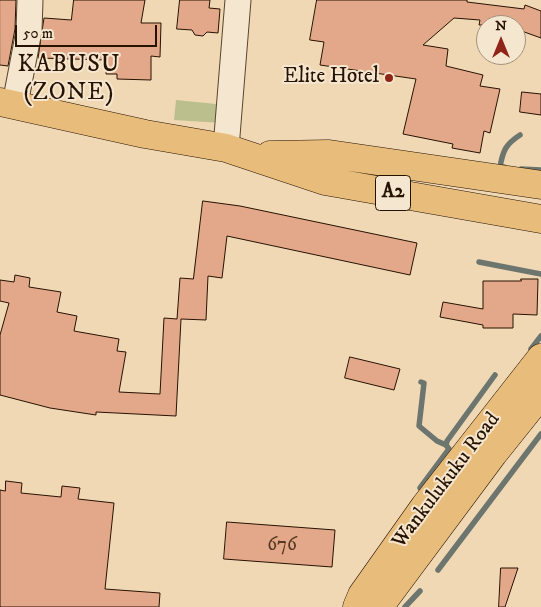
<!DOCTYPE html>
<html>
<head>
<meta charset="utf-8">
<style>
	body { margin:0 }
	#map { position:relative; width:541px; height:607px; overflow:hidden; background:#f0d8b5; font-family:"IM FELL DW Pica",serif }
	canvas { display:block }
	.north { position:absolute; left:476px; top:15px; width:50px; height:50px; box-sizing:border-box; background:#f5e6cf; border:1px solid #a2917c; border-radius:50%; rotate:0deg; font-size:14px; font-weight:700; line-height:20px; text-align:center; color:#261200 }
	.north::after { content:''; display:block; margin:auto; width:18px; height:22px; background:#8f2418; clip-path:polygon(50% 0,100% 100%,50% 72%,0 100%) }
	.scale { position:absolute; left:15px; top:25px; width:142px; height:22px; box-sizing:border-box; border:2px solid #261200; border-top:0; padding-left:6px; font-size:15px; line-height:18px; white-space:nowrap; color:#261200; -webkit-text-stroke:4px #f5e6cf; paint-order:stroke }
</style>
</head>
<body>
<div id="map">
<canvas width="541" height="607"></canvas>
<div class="north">N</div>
<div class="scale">50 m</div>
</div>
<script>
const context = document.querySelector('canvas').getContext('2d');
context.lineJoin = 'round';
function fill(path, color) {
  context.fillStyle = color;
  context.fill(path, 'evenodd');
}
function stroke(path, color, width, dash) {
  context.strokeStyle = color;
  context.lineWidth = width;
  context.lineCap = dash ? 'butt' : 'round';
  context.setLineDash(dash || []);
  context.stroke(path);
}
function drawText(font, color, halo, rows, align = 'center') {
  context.font = font + ' "IM FELL DW Pica",serif';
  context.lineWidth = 4;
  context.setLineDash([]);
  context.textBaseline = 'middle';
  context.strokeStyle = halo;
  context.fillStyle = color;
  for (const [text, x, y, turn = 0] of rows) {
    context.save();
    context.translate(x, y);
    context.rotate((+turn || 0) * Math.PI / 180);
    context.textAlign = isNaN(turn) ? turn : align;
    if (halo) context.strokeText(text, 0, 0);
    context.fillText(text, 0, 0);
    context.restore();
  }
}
fill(new Path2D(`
	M 176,100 L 226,105 L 222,123 L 174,120 Z`), '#babf8d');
stroke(new Path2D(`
	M 504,167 L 500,167 C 503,150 506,144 520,135
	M 521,169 L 541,170
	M 479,262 L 541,274
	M 531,349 L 541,336
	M 421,382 L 424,383 L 419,426 L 437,441 L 446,445
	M 425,495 L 420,488 L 449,449 L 446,445 L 447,441 L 495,375
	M 438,570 L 541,434
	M 405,607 L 420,591`), '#6d766e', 5.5);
const building = new Path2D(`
	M 0,0 L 16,0 L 15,29 L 8,66 L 0,65 Z
	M 74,0 L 145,0 L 141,23 L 161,23 L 160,57 L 151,56 L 151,80 L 117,79 L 117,74 L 106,74 L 107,60 L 38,58 L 44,18 L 71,20 Z
	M 180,0 L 210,0 L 209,8 L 220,9 L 218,33 L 207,32 L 203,36 L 195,35 L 192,30 L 177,29 Z
	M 317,0 L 467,0 L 467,2 L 524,9 L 525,5 L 541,11 L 541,38 L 516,29 L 516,25 L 479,25 L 480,20 L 454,18 L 423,45 L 448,49 L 446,66 L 483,75 L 480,86 L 500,89 L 490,133 L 484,131 L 480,153 L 452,148 L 453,144 L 403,134 L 416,79 L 320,65 L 324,42 L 310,40 Z
	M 522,92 L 541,94 L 541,115 L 520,112 Z
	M 203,201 L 240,206 L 417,243 L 410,275 L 227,236 L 222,278 L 208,276 L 206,320 L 181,319 L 176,416 L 96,412 L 96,415 L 50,408 L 0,395 L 0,335 L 9,303 L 0,301 L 0,280 L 14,282 L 15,275 L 30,278 L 29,287 L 61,292 L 57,312 L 77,316 L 74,331 L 119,339 L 117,351 L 126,352 L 119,392 L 160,394 L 164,318 L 177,319 L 180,278 L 193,279 Z
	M 521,279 L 538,279 L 537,315 L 513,314 L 513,328 L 483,328 L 483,325 L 440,317 L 443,302 L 483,309 L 483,281 L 521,281 Z
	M 350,357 L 400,369 L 394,390 L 345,378 Z
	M 6,481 L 22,483 L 21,493 L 61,497 L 62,486 L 80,488 L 78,499 L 114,503 L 105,589 L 160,593 L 159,607 L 0,607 L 0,490 L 5,491 Z
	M 227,522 L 335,530 L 332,567 L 224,559 Z
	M 501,568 L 518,568 L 505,607 L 499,607 Z`);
fill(building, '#e3a889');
stroke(building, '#261200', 1);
const minor = new Path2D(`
	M 15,104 L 29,31 L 30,0
	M 226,148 L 238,0`);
const major = new Path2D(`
	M 0,102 L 145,134 L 226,148 L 325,181 L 541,219
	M 270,155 L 329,154 L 541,185
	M 357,607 L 362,595 L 425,506 L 541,358
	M 379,607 L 493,454 L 541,394`);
stroke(minor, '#58442d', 27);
stroke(major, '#261200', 29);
stroke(minor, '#f5e6cf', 25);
stroke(major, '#e8bc7a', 28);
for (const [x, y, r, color] of [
	[389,78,5,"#8f2418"]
]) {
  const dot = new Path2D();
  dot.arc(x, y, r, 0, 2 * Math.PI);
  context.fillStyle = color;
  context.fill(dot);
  stroke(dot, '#f5e6cf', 2);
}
drawText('19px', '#553822', null, [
	["676",282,546]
]);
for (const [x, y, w] of [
	[393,193,35]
]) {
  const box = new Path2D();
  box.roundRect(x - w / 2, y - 17.5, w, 35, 4);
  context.fillStyle = '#f5e6cf';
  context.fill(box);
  stroke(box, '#261200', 1);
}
drawText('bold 20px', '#261200', null, [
	["A2",393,193]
]);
drawText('21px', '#261200', '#f5e6cf', [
	["Elite Hotel",379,78]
], 'right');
drawText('21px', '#261200', '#f5e6cf', [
	["Wankulukuku Road",447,481,-53]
]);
context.letterSpacing = '1px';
drawText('24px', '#261200', '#f5e6cf', [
	["KABUSU",69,66],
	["(ZONE)",69,94]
]);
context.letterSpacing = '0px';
</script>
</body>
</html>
